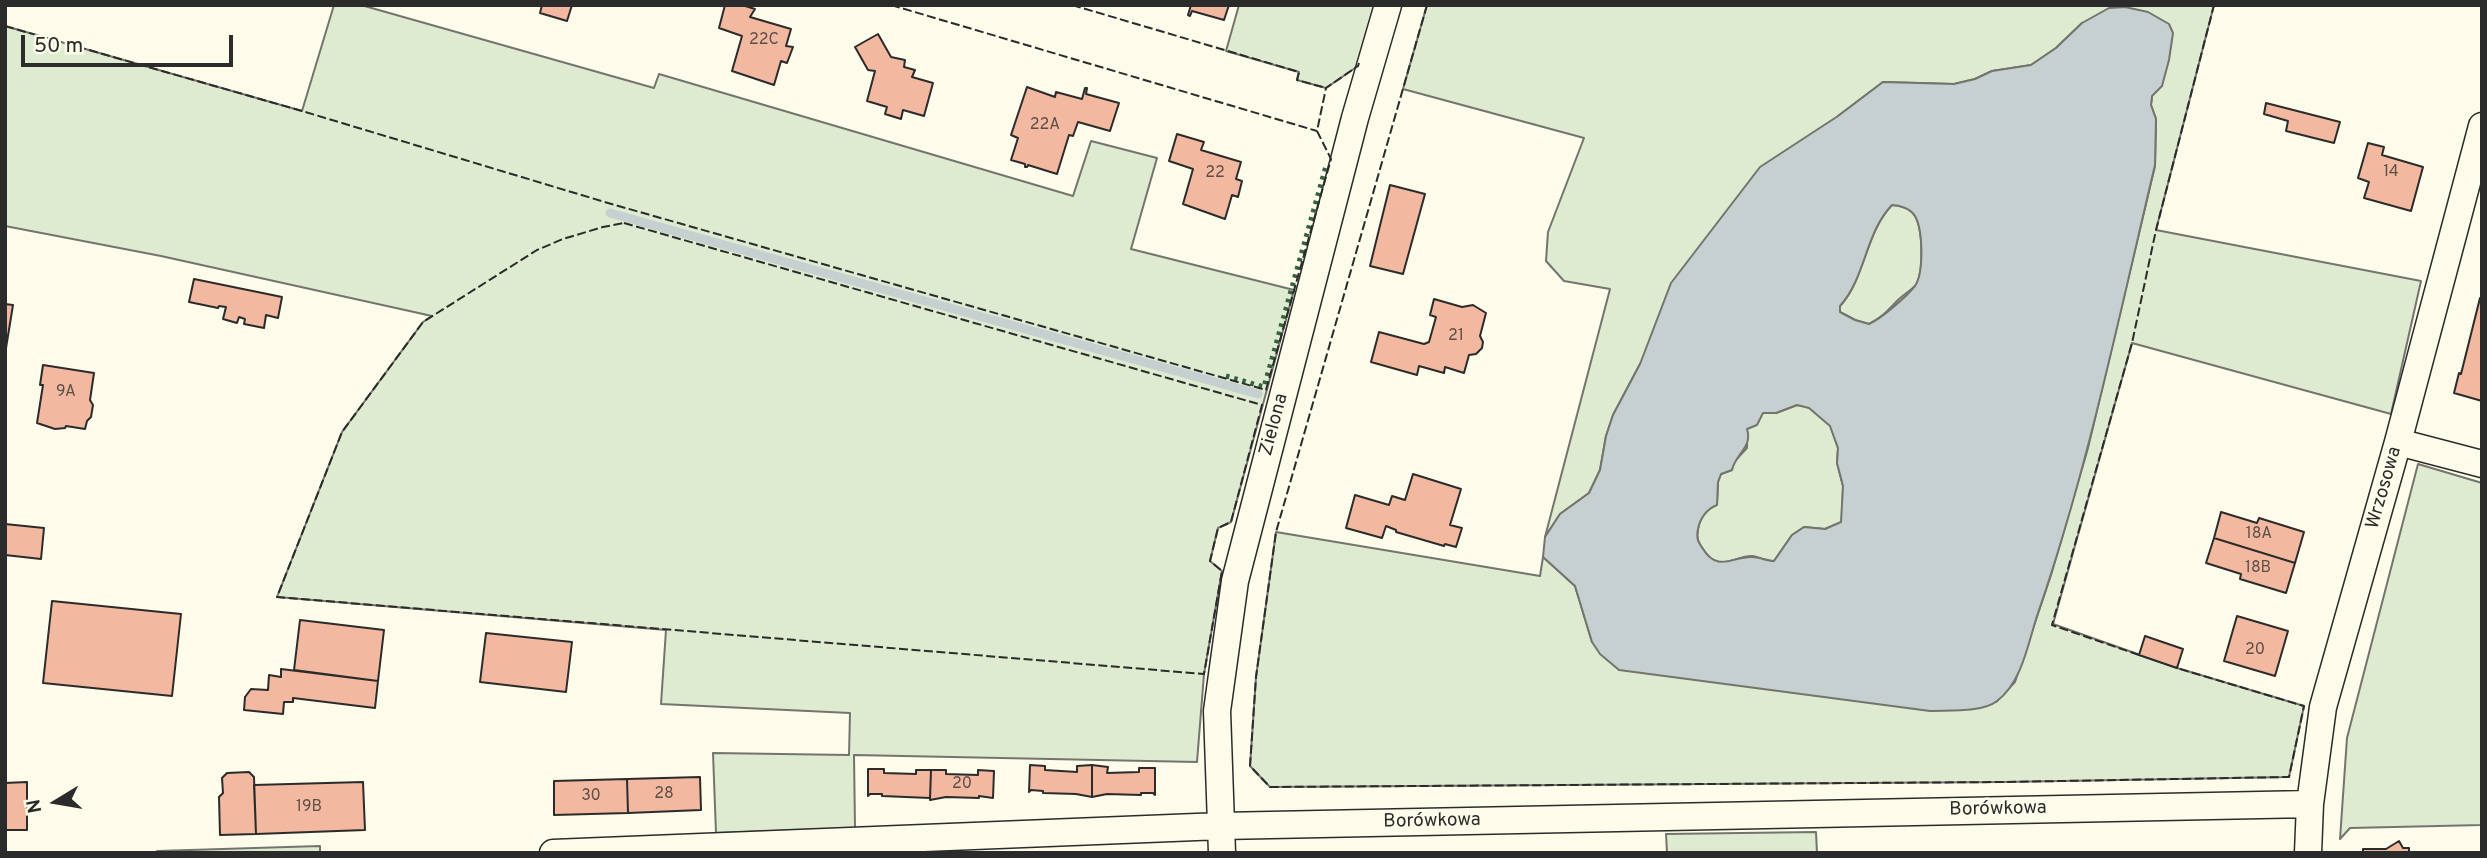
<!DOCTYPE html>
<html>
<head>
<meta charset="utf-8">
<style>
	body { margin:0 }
	#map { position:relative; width:2487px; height:858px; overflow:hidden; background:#fdfbea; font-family:Overpass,sans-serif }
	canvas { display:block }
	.frame { position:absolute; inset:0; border:7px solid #2b2b2b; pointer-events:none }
	.north { position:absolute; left:21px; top:767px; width:70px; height:70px; -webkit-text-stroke:5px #fdfbea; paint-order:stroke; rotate:259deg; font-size:19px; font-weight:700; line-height:28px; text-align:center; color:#2b2b2b }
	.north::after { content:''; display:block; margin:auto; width:24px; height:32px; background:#2b2b2b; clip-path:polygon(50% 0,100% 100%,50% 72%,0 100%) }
	.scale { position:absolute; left:21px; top:35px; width:212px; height:32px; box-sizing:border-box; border:4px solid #2b2b2b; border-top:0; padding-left:9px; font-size:21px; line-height:24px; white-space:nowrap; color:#2b2b2b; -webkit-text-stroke:5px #fdfbea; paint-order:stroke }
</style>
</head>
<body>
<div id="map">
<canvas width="2487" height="858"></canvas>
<div class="frame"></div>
<div class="north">N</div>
<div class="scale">50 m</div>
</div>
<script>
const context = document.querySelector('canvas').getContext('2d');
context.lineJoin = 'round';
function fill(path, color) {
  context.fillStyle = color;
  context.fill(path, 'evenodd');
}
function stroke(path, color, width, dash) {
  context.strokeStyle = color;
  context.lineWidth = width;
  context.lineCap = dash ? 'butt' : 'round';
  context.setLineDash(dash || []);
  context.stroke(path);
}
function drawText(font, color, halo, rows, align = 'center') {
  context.font = font + ' Overpass,sans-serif';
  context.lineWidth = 5;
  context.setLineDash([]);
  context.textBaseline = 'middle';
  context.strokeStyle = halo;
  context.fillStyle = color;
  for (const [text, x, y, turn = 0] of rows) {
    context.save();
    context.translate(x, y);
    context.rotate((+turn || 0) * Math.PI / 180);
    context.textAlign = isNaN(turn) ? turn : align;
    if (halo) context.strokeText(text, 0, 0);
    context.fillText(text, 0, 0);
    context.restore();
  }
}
const green = new Path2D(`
	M 334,5 L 361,5 L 654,88 L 659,74 L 1073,196 L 1091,141 L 1157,158 L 1131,249 L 1294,290 L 1231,522 L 1218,528 L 1210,561 L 1222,571 L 1204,674 L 1197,762 L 854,755 L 855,828 L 716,833 L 713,753 L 849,755 L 850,713 L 661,704 L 666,630 L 277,597 L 342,432 L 423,322 L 432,316 L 161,256 L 5,226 L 5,26 L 302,111 Z
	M 1239,5 L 1375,5 L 1358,66 L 1326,88 L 1297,80 L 1299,72 L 1226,51 Z
	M 1427,5 L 2214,5 L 2156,230 L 2421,281 L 2391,414 L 2132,343 L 2053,624 L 2177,668 L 2304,706 L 2289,777 L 2005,782 L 1270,787 L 1250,766 L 1256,677 L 1276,532 L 1540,576 L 1543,557 L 1575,586 L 1592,642 L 1996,702 L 2015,682 L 2051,575 L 2088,448 L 2155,166 L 2156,119 L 2151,105 L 2152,96 L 2082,23 L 2056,48 L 2031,65 L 1992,71 L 1975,79 L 1954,84 L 1883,82 L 1838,116 L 1640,364 L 1613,415 L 1606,436 L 1600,470 L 1589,493 L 1560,514 L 1545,537 L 1610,289 L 1564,281 L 1546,261 L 1548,232 L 1584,138 L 1403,89 Z
	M 1892,205 C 1900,205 1911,209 1915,216 C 1923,229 1924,274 1915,286 C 1910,291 1903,295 1898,300 C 1889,309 1882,318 1869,324 L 1855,320 L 1840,312 L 1840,306 C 1866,277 1865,233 1892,205 Z
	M 1797,405 L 1809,407 L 1830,425 L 1838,448 L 1837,463 L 1843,486 L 1842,522 L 1825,529 L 1804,527 L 1792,535 L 1774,561 C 1767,561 1759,557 1752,556 C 1733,556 1718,574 1703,549 C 1698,542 1696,538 1698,529 C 1700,518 1708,509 1717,504 L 1718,482 L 1721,474 L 1732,470 L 1733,463 L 1747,448 L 1747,429 L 1763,413 L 1776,413 Z
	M 2418,464 L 2482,483 L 2482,825 L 2350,828 L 2340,839 L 2347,738 Z
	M 1816,832 L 1817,853 L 1667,853 L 1666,834 Z
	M 320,846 L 320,853 L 156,853 L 157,851 Z`);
fill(green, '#deebd1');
stroke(green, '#74746e', 2);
const water = new Path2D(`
	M 2125,7 L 2148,12 L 2169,24 L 2173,33 L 2169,60 L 2162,86 L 2152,96 L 2151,105 L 2156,119 L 2155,165 C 2119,316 2088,469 2037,616 C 2028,644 2022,682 1997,701 C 1982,713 1948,710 1930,711 L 1619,670 L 1600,654 L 1592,642 L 1575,586 L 1543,557 L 1545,537 L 1560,514 L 1589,493 L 1600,470 L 1606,436 L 1613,415 L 1640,364 L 1671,283 L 1760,167 L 1838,116 L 1883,82 L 1954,84 L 1975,79 L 1992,71 L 2031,65 L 2056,48 L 2082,23 L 2109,8 ZM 1892,205 C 1900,205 1911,209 1915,216 C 1923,230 1924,273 1915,286 C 1906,297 1882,318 1869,324 L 1855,320 L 1840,312 L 1840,306 C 1866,277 1865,233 1892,205 ZM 1797,405 L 1809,408 L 1830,426 L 1838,448 L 1837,463 L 1843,486 L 1841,522 L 1825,529 L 1804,527 L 1792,535 L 1774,561 C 1767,561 1759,557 1752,557 C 1733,556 1718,573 1703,549 C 1698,542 1696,538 1698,529 C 1700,518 1707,509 1717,505 L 1718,482 L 1721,474 L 1732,470 C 1735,454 1753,448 1747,429 L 1757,425 L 1763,413 L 1776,413 Z`);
fill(water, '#c7d0d0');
stroke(water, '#74746e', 2);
stroke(new Path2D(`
	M 610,213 L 1258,394`), '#c7d0d0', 9);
const building = new Path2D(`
	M 542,5 L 572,5 L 567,21 L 540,13 Z
	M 725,5 L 742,5 L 755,9 L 750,17 L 791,29 L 786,46 L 793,47 L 787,63 L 781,61 L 774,85 L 732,71 L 742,36 L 719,28 Z
	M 1191,5 L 1229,5 L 1224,20 L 1192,11 L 1190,16 L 1188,15 Z
	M 878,34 L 891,57 L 905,60 L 904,67 L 915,70 L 912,77 L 933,83 L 924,116 L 903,110 L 901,119 L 885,114 L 887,107 L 867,101 L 875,71 L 868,70 L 855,47 Z
	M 1027,87 L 1055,97 L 1056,92 L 1082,99 L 1085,88 L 1087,88 L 1086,94 L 1119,103 L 1110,131 L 1078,122 L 1073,136 L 1069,135 L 1057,174 L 1028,165 L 1027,167 L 1025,167 L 1025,164 L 1011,160 L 1018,138 L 1011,135 Z
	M 2266,103 L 2340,122 L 2334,143 L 2286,131 L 2288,121 L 2264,114 Z
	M 1177,134 L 1204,142 L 1201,150 L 1241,162 L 1236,179 L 1242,181 L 1238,197 L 1232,195 L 1225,219 L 1183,204 L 1193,169 L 1169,161 Z
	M 2368,143 L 2384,147 L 2382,155 L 2423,167 L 2411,211 L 2364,198 L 2369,182 L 2358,178 Z
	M 1390,185 L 1425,194 L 1403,274 L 1370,266 Z
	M 194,279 L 282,297 L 278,318 L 266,315 L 264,328 L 244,324 L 245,319 L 239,317 L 237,323 L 223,319 L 226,307 L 219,306 L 218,308 L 189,302 Z
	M 2480,298 L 2482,298 L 2482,401 L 2454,393 L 2459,373 L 2461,374 Z
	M 1434,299 L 1462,307 L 1473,305 L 1486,313 L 1480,336 L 1483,342 L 1482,348 L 1476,354 L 1469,355 L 1464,373 L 1445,367 L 1444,373 L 1419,366 L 1417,375 L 1371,362 L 1379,332 L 1424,344 L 1429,342 L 1436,317 L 1430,315 Z
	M 5,304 L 13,305 L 6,348 L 5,348 Z
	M 43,365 L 94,373 L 90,400 L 93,405 L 91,417 L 87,421 L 85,429 L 66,426 L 65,428 L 55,429 L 37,423 L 43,385 L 40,385 Z
	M 1413,474 L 1461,489 L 1450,525 L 1462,528 L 1456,547 L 1445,544 L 1444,546 L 1396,532 L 1396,530 L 1386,526 L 1382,538 L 1346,528 L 1355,495 L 1389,505 L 1392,496 L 1405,500 Z
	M 2221,512 L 2257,523 L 2259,518 L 2304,532 L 2295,563 L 2214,538 Z
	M 5,524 L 44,528 L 41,559 L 5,555 Z
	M 2214,538 L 2295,563 L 2286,593 L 2240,579 L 2241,574 L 2206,563 Z
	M 52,601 L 181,614 L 172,696 L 43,683 Z
	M 2237,616 L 2288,631 L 2275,676 L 2224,661 Z
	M 300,620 L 384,630 L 378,681 L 294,670 Z
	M 486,633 L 572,642 L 566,692 L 480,682 Z
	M 2145,636 L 2183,649 L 2177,668 L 2139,655 Z
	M 281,669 L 378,681 L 375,708 L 293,698 L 293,702 L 284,702 L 283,714 L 244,710 L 245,697 L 251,689 L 268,690 L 269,675 L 281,677 Z
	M 1030,765 L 1045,766 L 1045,770 L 1077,772 L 1077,766 L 1092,765 L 1092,797 L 1076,794 L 1043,793 L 1043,791 L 1031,790 L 1029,792 Z
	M 1092,765 L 1108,767 L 1107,773 L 1139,772 L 1139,768 L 1155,768 L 1155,795 L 1153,793 L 1141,793 L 1141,795 L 1107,794 L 1092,797 Z
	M 868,769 L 884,769 L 884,773 L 916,774 L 916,770 L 931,770 L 930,798 L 882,796 L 882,794 L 870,794 L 868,796 Z
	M 931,770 L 946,770 L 946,774 L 978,775 L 978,770 L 994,771 L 993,798 L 979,796 L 979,798 L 946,797 L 930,800 Z
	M 249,772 L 254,777 L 256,834 L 220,835 L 219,797 L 223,793 L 222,778 L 227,773 Z
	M 700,777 L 701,810 L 628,813 L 627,779 Z
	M 627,779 L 628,813 L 554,815 L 554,781 Z
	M 27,782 L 27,830 L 5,830 L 5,783 Z
	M 363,782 L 365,830 L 256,834 L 254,785 Z
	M 2399,841 L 2403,848 L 2409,848 L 2409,853 L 2363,853 L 2363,849 L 2386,849 Z`);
fill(building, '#f2b8a0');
stroke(building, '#2b2b2b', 2);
const street = new Path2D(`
	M 2398,442 L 2482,464
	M 553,853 L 1221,826 L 2310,804
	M 1222,853 L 1217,711 L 1235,581 L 1355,118 L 1388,5
	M 2308,853 L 2310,804 L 2323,707 L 2398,442 L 2482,126`);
stroke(street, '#2b2b2b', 29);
stroke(street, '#fdfbea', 26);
stroke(new Path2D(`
	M 1226,376 L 1264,387 L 1326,166`), '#34623c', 5, [3.5, 5]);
stroke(new Path2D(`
	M 891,5 L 1317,131
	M 1072,5 L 1299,72 L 1297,80 L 1326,88
	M 1427,5 L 1276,532 L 1256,677 L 1250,766 L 1270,787 L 2005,782 L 2289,777 L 2304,706 L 2177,668
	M 5,26 L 302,111 L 608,203 L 1266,390 L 1331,159 L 1317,131 L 1326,88 L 1358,66 L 1359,63
	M 624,223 L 1262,405 L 1231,522 L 1218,528 L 1210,561 L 1222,571 L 1204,674 L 277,597 L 342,432 L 423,322 L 537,250 L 563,239 L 603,227 Z
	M 2139,655 L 2052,625 L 2132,343 L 2156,230 L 2214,5`), '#2b2b2b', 2, [9, 3.5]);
drawText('16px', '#5d4e48', null, [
	["22C",764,41],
	["22A",1045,126],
	["14",2391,173],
	["22",1215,174],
	["21",1456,337],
	["9A",66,393],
	["18A",2259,535],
	["18B",2258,569],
	["20",2255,651],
	["20",962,785],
	["28",664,795],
	["30",591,797],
	["19B",309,808]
]);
drawText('19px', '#2b2b2b', '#fdfbea', [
	["Zielona",1275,425,-75],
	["Wrzosowa",2385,488,-74],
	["Borówkowa",1998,810,-1],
	["Borówkowa",1432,822,-1]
]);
</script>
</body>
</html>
